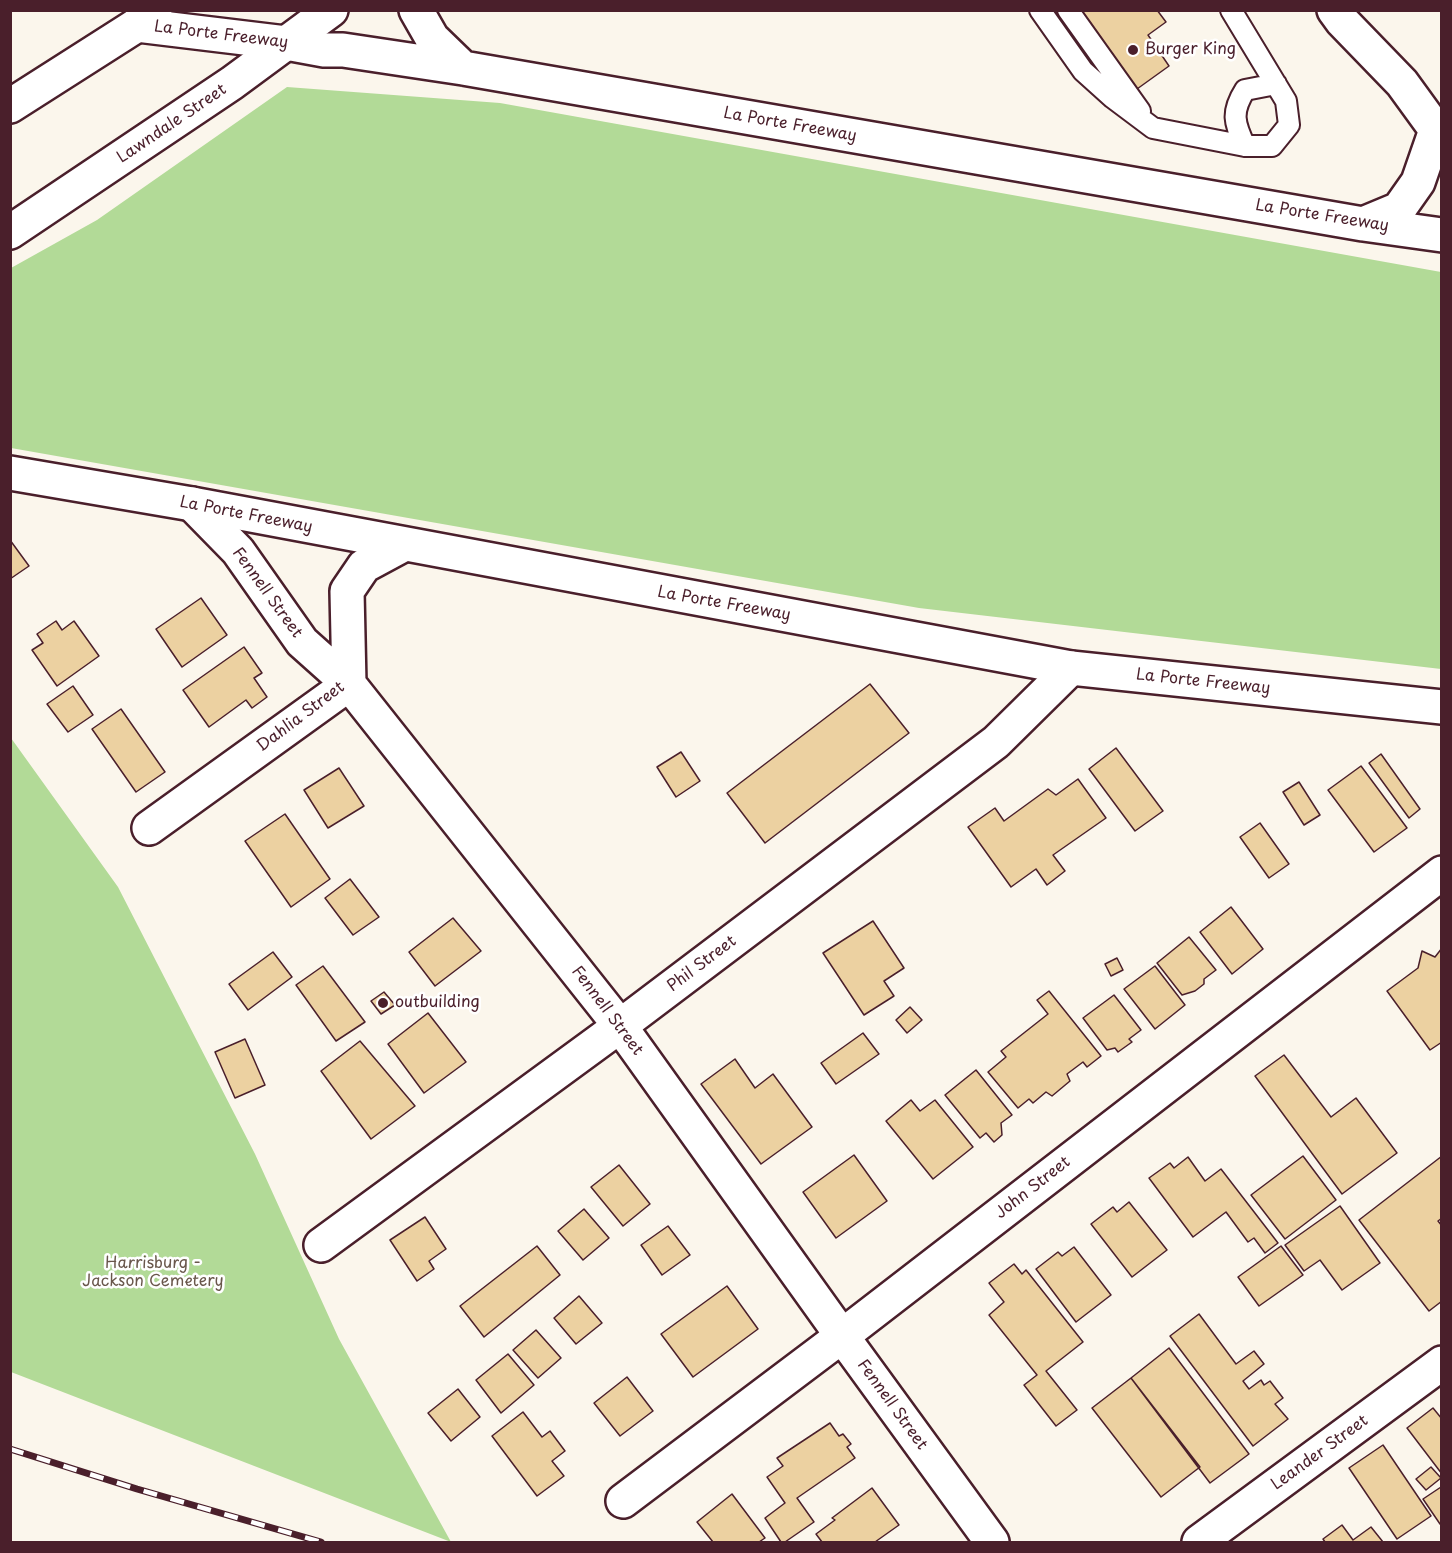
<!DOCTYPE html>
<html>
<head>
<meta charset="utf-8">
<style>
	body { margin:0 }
	#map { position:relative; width:1452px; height:1553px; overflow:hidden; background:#fbf6ec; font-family:"Playpen Sans",sans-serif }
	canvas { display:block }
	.frame { position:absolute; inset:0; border:12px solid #4a1f2b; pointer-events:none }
</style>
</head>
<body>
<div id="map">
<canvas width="1452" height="1553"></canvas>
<div class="frame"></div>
</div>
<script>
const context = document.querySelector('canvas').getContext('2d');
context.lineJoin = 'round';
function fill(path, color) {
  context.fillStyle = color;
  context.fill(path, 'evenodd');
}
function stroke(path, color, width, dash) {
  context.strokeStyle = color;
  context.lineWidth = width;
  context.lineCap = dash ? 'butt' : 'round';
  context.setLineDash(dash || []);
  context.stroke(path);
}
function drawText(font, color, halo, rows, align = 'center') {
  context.font = font + ' "Playpen Sans",sans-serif';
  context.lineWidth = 5;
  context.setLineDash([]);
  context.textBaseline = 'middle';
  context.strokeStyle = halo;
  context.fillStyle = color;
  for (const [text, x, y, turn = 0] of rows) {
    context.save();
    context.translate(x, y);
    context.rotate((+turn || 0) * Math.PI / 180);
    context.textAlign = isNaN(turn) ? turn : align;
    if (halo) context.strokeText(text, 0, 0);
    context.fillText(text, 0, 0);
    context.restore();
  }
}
fill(new Path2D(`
	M 287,87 L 500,103 L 1441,272 L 1441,669 L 919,608 L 11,448 L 11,268 L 97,220 Z
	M 11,738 L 118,887 L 255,1154 L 339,1339 L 451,1542 L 11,1372 Z`), '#b2da97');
const building = new Path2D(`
	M 1079,10 L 1157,10 L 1166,22 L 1148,35 L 1169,66 L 1137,89 Z
	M 10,540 L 29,566 L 10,579 Z
	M 201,598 L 227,635 L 182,667 L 156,629 Z
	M 56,621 L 62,630 L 74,621 L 99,656 L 57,686 L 32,650 L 43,643 L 37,634 Z
	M 244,647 L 262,673 L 254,678 L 267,697 L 252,708 L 246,700 L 209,727 L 183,690 Z
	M 870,684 L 909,733 L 765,843 L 727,793 Z
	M 73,686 L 93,715 L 68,732 L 47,704 Z
	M 121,709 L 165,772 L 136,792 L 92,729 Z
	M 1116,748 L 1163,811 L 1135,831 L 1089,769 Z
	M 681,752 L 700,781 L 676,797 L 657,767 Z
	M 1381,754 L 1420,809 L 1409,818 L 1369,763 Z
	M 1361,766 L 1407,828 L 1374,852 L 1328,790 Z
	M 339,768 L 364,806 L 328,828 L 304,790 Z
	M 1078,779 L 1106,818 L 1053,855 L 1065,871 L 1047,885 L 1036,869 L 1011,887 L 968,827 L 995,808 L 1004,821 L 1048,789 L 1056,795 Z
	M 1299,782 L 1320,815 L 1304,825 L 1283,792 Z
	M 285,814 L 330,879 L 291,907 L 245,841 Z
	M 1260,823 L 1289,864 L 1269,878 L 1240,837 Z
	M 350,879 L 379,917 L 353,935 L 325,898 Z
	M 1231,907 L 1263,949 L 1232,974 L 1200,932 Z
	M 453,918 L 481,951 L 435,986 L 409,952 Z
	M 873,921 L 904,968 L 884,981 L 894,996 L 864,1015 L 823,953 Z
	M 1189,937 L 1216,970 L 1204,979 L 1204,984 L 1195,991 L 1182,995 L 1157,963 Z
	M 1442,948 L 1442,1042 L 1430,1050 L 1387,991 L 1418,968 L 1422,951 L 1435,957 Z
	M 273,952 L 292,977 L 248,1010 L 229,984 Z
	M 1117,958 L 1123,970 L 1111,976 L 1105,964 Z
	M 323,966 L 365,1022 L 336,1041 L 296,985 Z
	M 1155,966 L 1185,1005 L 1155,1029 L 1124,989 Z
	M 1049,991 L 1101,1056 L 1087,1067 L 1083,1062 L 1067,1074 L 1070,1081 L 1052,1096 L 1046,1092 L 1033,1103 L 1029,1099 L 1018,1108 L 988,1072 L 1006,1057 L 1001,1051 L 1048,1014 L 1037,1000 Z
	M 384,992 L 395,1005 L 381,1014 L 371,1001 Z
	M 1114,995 L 1141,1030 L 1129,1039 L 1132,1042 L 1118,1052 L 1115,1048 L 1107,1050 L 1083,1018 Z
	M 910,1007 L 922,1020 L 907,1033 L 896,1020 Z
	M 428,1013 L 466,1062 L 424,1093 L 388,1044 Z
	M 863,1033 L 879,1054 L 836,1084 L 821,1063 Z
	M 245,1039 L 265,1085 L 235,1098 L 215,1052 Z
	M 360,1041 L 415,1106 L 371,1139 L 321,1071 Z
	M 1284,1055 L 1331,1117 L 1356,1098 L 1397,1153 L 1342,1194 L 1255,1076 Z
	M 735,1059 L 755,1088 L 773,1074 L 812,1127 L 761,1164 L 701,1084 Z
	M 976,1070 L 1012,1115 L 1001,1123 L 1002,1135 L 994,1142 L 986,1133 L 980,1138 L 945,1095 Z
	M 911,1100 L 920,1111 L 935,1100 L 973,1147 L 933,1179 L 886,1121 Z
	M 854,1155 L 887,1201 L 836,1238 L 803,1192 Z
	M 1303,1156 L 1336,1200 L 1285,1239 L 1251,1195 Z
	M 1442,1156 L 1442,1218 L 1438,1221 L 1442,1226 L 1442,1301 L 1429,1311 L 1359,1220 Z
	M 1188,1157 L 1205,1181 L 1221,1169 L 1278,1243 L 1265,1253 L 1254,1238 L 1248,1242 L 1226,1212 L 1193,1237 L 1149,1178 L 1170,1163 L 1174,1168 Z
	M 619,1165 L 650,1204 L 623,1226 L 591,1187 Z
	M 1129,1202 L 1167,1250 L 1132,1277 L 1091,1224 L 1113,1207 L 1117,1212 Z
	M 1340,1206 L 1380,1263 L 1342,1290 L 1320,1260 L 1304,1271 L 1285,1245 Z
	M 584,1209 L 609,1238 L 583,1260 L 558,1231 Z
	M 425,1217 L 446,1249 L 429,1261 L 434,1269 L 417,1281 L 390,1240 Z
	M 668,1226 L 690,1255 L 662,1275 L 641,1245 Z
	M 537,1246 L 560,1275 L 484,1337 L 460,1306 Z
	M 1281,1246 L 1303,1275 L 1259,1306 L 1238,1277 Z
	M 1074,1247 L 1111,1295 L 1076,1322 L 1036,1269 L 1058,1252 L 1062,1256 Z
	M 1014,1264 L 1022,1274 L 1026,1270 L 1083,1342 L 1046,1371 L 1077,1410 L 1056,1426 L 1024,1385 L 1037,1375 L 989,1315 L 1004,1302 L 989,1283 Z
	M 727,1286 L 758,1329 L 693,1377 L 661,1334 Z
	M 579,1296 L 602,1323 L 576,1344 L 554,1318 Z
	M 1199,1314 L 1236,1364 L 1254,1351 L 1264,1364 L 1243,1381 L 1249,1389 L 1261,1380 L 1264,1385 L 1270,1381 L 1283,1398 L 1275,1404 L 1288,1419 L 1253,1446 L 1170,1336 Z
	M 536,1330 L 561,1358 L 538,1378 L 513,1350 Z
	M 1169,1348 L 1249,1454 L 1210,1483 L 1131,1378 Z
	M 508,1354 L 534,1385 L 501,1413 L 476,1380 Z
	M 627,1377 L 653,1411 L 620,1436 L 594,1403 Z
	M 1131,1378 L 1200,1467 L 1161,1497 L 1092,1408 Z
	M 458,1389 L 480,1417 L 451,1441 L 428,1413 Z
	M 1433,1408 L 1442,1419 L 1442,1474 L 1407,1428 Z
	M 523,1412 L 542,1437 L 550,1431 L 565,1451 L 552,1461 L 564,1476 L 537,1496 L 492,1436 Z
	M 830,1423 L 839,1436 L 843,1434 L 851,1444 L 847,1447 L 855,1458 L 797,1498 L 814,1522 L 785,1542 L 781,1542 L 765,1518 L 785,1503 L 767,1477 L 783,1466 L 777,1458 Z
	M 1383,1445 L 1431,1516 L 1397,1539 L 1349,1468 Z
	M 1431,1467 L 1441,1478 L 1426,1490 L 1416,1479 Z
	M 1441,1487 L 1442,1523 L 1440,1524 L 1423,1499 Z
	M 872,1488 L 899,1525 L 875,1542 L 822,1542 L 816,1534 L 835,1520 L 832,1518 Z
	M 732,1494 L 765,1538 L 759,1542 L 713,1542 L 697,1522 Z
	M 1342,1525 L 1353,1540 L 1371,1527 L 1383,1542 L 1325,1542 L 1323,1539 Z`);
fill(building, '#ecd1a1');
stroke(building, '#4a1f2b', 1.5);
const lane = new Path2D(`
	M 1040,10 L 1083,71 L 1113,98 L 1153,128 L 1245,146 L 1272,146 L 1289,125 L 1286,101 L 1231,10
	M 1068,10 L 1140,111
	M 1245,146 C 1234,123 1231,112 1245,90 L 1276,84`);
const street = new Path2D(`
	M 192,504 L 238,551 L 302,642 L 349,684 L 620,1026 L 842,1336 L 992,1542
	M 349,684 L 347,591 L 364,566 L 403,545
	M 149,828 L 349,684
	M 321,1245 L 620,1026 L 996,742 L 1071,668
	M 623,1501 L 842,1336 L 1442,873
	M 1199,1542 L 1442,1363`);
const secondary = new Path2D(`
	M 10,106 L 137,25 L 155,10
	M 10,232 L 232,83 L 331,10`);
const primary = new Path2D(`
	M 416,10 L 432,38 L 463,68
	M 1334,10 L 1342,21 L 1402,83 L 1442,138
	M 137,25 L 286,43 L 324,50 L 343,50 L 463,68 L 1363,224 L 1442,235
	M 1363,224 L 1399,209 L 1418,182 L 1436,130
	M 10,473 L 192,504 L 1071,668 L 1442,707`);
stroke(lane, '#4a1f2b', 24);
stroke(street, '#4a1f2b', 38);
stroke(secondary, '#4a1f2b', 38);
stroke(primary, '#4a1f2b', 38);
stroke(lane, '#fff', 20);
stroke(street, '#fff', 33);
stroke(secondary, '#fff', 33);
stroke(primary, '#fff', 33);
const rail = new Path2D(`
	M 10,1449 L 137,1489 L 321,1542`);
stroke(rail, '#4a1f2b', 7);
stroke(rail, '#fff', 4.5, [14]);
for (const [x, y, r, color] of [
	[1133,50,6,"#4a1f2b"],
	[383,1003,6,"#4a1f2b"]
]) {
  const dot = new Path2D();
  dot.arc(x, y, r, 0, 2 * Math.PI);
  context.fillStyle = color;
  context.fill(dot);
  stroke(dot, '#fff', 2);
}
drawText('16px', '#4a1f2b', '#fff', [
	["La Porte Freeway",221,35,7],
	["Lawndale Street",172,124,-34],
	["La Porte Freeway",790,125,10],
	["La Porte Freeway",1322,216,9],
	["La Porte Freeway",246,515,11],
	["Fennell Street",267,593,54],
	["La Porte Freeway",724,604,10],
	["La Porte Freeway",1203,682,6],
	["Dahlia Street",301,717,-37],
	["Phil Street",702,964,-37],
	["Fennell Street",607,1011,53],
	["John Street",1033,1188,-38],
	["Fennell Street",892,1405,54],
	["Leander Street",1320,1453,-36]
]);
drawText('16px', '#4a1f2b', '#fff', [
	["Burger King",1145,50],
	["outbuilding",395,1003]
], 'left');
drawText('16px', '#69574b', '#fff', [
	["Harrisburg -",153,1264],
	["Jackson Cemetery",153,1282]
]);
</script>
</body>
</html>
